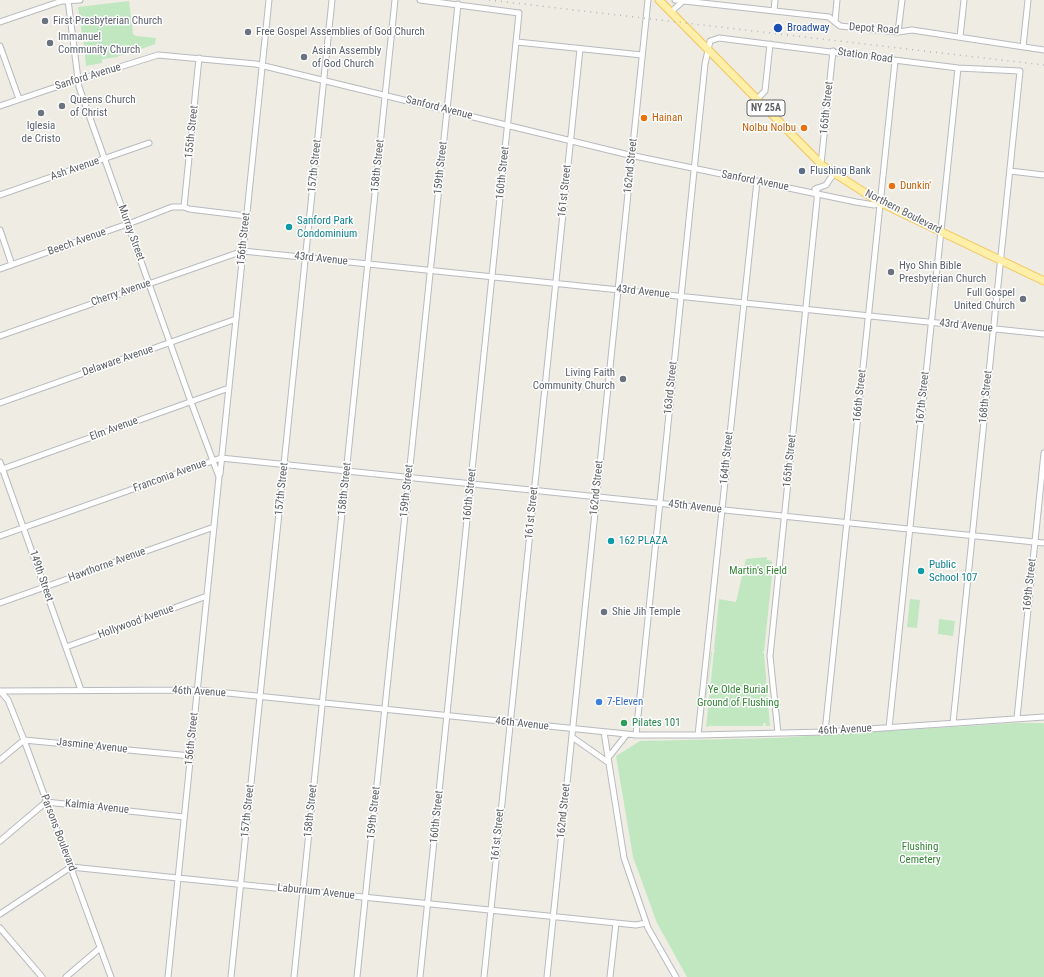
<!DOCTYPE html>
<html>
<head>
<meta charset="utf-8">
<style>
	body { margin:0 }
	canvas { display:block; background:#efece4 }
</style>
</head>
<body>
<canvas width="1044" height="977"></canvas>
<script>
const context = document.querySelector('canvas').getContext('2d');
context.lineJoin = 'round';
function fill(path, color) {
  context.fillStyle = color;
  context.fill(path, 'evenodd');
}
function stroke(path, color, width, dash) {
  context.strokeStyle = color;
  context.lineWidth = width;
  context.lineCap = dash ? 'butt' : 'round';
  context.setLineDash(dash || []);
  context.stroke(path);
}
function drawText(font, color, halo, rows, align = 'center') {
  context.font = font + ' "Roboto Condensed",sans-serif';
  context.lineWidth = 3;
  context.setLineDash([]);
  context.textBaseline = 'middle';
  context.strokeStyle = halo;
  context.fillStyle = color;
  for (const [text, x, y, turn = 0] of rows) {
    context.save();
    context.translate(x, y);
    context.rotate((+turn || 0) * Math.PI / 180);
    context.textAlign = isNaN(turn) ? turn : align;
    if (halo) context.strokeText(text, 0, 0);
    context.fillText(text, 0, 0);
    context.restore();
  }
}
fill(new Path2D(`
	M 129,1 L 133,34 L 136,36 L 156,38 L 155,44 L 133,52 L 124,54 L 123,55 L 118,56 L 118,57 L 102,59 L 102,63 L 86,66 L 83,40 L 78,7 Z
	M 767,557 L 767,560 L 772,561 L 770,576 L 772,576 L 764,651 L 762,653 L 764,653 L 770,726 L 765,726 L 766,723 L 764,723 L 762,726 L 711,726 L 710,724 L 710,726 L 706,727 L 714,652 L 715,651 L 714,649 L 719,599 L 736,602 L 746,559 Z
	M 910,599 L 920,600 L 917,628 L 907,627 Z
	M 939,619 L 955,621 L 953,636 L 938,634 Z
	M 711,652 L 712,652 L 703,727 Z
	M 1015,723 L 1044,723 L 1044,977 L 687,977 L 657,923 L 633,857 L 616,756 L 640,741 L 776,738 Z`), '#c1e7c1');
const minor = new Path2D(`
	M 68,0 L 79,87 L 191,402 L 219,477 L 168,977
	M 675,0 L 829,17 L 840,26 L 898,32 L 912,30 L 1044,50
	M 774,11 L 775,0
	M 671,12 L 683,1
	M 0,22 L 62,1 L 80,0
	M 835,22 L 837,0
	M 898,32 L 902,0
	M 960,37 L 964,0
	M 517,42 L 642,55
	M 0,46 L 19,99
	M 1023,47 L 1028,0
	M 757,99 L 765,91 L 770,44
	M 0,106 L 62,85 L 158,55 L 256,64 L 625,154 L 856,202 L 874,205 L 881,203
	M 821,164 L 833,51
	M 1010,171 L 1044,175
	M 815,189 L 826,185 L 834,173
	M 0,195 L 149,143
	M 184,207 L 199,58
	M 0,230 L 12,265
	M 0,269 L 136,221 L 172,207 L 184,207 L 189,209 L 247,216
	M 0,336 L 243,251 L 1044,334
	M 0,403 L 236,319
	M 0,462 L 81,690
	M 0,470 L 229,388
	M 220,474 L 269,0
	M 0,536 L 221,458 L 1044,543
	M 0,603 L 214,527
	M 66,647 L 207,596
	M 0,691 L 198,690 L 636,735 L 698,735 L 825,732 L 1044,717
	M 0,691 L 8,700 L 24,740 L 111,977
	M 1017,718 L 1044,453
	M 889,728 L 958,68
	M 604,732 L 624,858 L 648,928 L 676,977
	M 825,732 L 895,61
	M 778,733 L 770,656 L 817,200 L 817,188
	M 636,735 L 705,64 L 710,41 L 719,38 L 958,68 L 1020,71 L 953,723
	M 698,735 L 757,181
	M 572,737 L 609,763
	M 608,758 L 627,734
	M 0,760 L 24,740 L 191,756
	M 0,841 L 46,802 L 184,817
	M 0,914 L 71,867 L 616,923 L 636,925 L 646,923
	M 0,928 L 42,977
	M 66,977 L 100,948
	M 231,977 L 332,0
	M 294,977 L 395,0
	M 357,977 L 458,4
	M 420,977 L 519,13 L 420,0
	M 484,977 L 580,49
	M 547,977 L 648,0
	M 610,977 L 616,923`);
const major = new Path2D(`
	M 659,0 L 823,166 L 881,203 L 1044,281`);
stroke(minor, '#b7babf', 7);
stroke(major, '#f3c559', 9);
stroke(minor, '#fff', 5);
stroke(major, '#ffefa9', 7);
stroke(new Path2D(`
	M 489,0 L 1044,65`), '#b3b4b5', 1.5, [1, 5]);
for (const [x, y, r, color] of [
	[45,21,4,"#6b7280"],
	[778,28,5,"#1a4fb4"],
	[248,32,4,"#6b7280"],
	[50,43,4,"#6b7280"],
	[304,57,4,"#6b7280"],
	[62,106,4,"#6b7280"],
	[41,113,4,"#6b7280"],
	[644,118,4,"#e8710a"],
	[804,128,4,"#e8710a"],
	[802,171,4,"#5c6f8a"],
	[892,186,4,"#e8710a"],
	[289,227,4,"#0f9aa8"],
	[891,272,4,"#6b7280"],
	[1023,299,4,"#6b7280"],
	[623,379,4,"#6b7280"],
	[611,541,4,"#0f9aa8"],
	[921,571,4,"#0f9aa8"],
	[604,612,4,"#6b7280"],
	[599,702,4,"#3f7fe0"],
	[624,723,4,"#2e9e5b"]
]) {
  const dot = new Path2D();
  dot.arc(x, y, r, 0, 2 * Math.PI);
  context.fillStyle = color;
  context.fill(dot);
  stroke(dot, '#fff', 1.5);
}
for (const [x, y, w] of [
	[766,108,38]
]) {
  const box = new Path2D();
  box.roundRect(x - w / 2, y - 8, w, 16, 3);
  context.fillStyle = '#fff';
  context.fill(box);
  stroke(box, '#5c6065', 1);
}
drawText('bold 10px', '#5c6065', null, [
	["NY 25A",766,108]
]);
drawText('11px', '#5b616d', '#fff', [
	["First Presbyterian Church",53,21],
	["Free Gospel Assemblies of God Church",256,32],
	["Immanuel",58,37],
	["Community Church",58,50],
	["Asian Assembly",312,51],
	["of God Church",312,64],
	["Queens Church",70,100],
	["of Christ",70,113],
	["Iglesia",41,126,"center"],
	["de Cristo",41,139,"center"],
	["Hyo Shin Bible",899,266],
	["Presbyterian Church",899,279],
	["Full Gospel",1015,293,"right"],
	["United Church",1015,306,"right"],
	["Living Faith",615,373,"right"],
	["Community Church",615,386,"right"],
	["Shie Jih Temple",612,612]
], 'left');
drawText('11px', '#164399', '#fff', [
	["Broadway",787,28]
], 'left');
drawText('11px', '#5c6065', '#fff', [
	["Depot Road",874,29,4],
	["Station Road",865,56,8],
	["Sanford Avenue",88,77,-17],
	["Sanford Avenue",439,108,14],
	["165th Street",827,108,-84],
	["155th Street",192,132,-84],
	["157th Street",315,166,-84],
	["158th Street",378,166,-84],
	["162nd Street",631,166,-84],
	["159th Street",441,168,-84],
	["Ash Avenue",75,169,-19],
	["160th Street",503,173,-84],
	["Sanford Avenue",755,181,11],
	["161st Street",565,191,-84],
	["Northern Boulevard",903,212,27],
	["Murray Street",131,233,70],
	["156th Street",244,239,-84],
	["Beech Avenue",77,242,-20],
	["43rd Avenue",321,259,6],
	["43rd Avenue",643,292,6],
	["Cherry Avenue",121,293,-19],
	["43rd Avenue",966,326,6],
	["Delaware Avenue",118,361,-19],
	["163rd Street",671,388,-84],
	["166th Street",860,396,-84],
	["168th Street",986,397,-84],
	["167th Street",923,398,-84],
	["Elm Avenue",114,429,-20],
	["164th Street",727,458,-84],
	["165th Street",790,461,-84],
	["Franconia Avenue",170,476,-20],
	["162nd Street",597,488,-84],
	["157th Street",282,489,-84],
	["158th Street",345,489,-84],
	["159th Street",407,491,-84],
	["160th Street",470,495,-84],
	["45th Avenue",695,507,6],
	["161st Street",532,513,-84],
	["Hawthorne Avenue",107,565,-20],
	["149th Street",41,576,71],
	["169th Street",1030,585,-84],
	["Hollywood Avenue",136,622,-20],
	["46th Avenue",199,692,3],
	["46th Avenue",522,724,6],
	["46th Avenue",845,730,-3],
	["156th Street",192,739,-84],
	["Jasmine Avenue",92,746,6],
	["Kalmia Avenue",97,807,6],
	["157th Street",248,811,-84],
	["158th Street",311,811,-84],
	["162nd Street",564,811,-84],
	["159th Street",374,813,-84],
	["160th Street",437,817,-84],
	["Parsons Boulevard",58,833,69],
	["161st Street",498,835,-84],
	["Laburnum Avenue",316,892,6]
]);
drawText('11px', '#c56008', '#fff', [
	["Hainan",652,118],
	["Nolbu Nolbu",796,128,"right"],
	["Dunkin'",900,186]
], 'left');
drawText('11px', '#4e5e75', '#fff', [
	["Flushing Bank",810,171]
], 'left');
drawText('11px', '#0d838f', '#fff', [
	["Sanford Park",297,221],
	["Condominium",297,234],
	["162 PLAZA",619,541],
	["Public",929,565],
	["School 107",929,578]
], 'left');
drawText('11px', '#338535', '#fff', [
	["Martin's Field",758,571],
	["Ye Olde Burial",738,690],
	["Ground of Flushing",738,703],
	["Flushing",920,847],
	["Cemetery",920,860]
]);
drawText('11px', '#366cbe', '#fff', [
	["7-Eleven",607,702]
], 'left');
drawText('11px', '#27864d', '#fff', [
	["Pilates 101",632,723]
], 'left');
</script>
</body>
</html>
